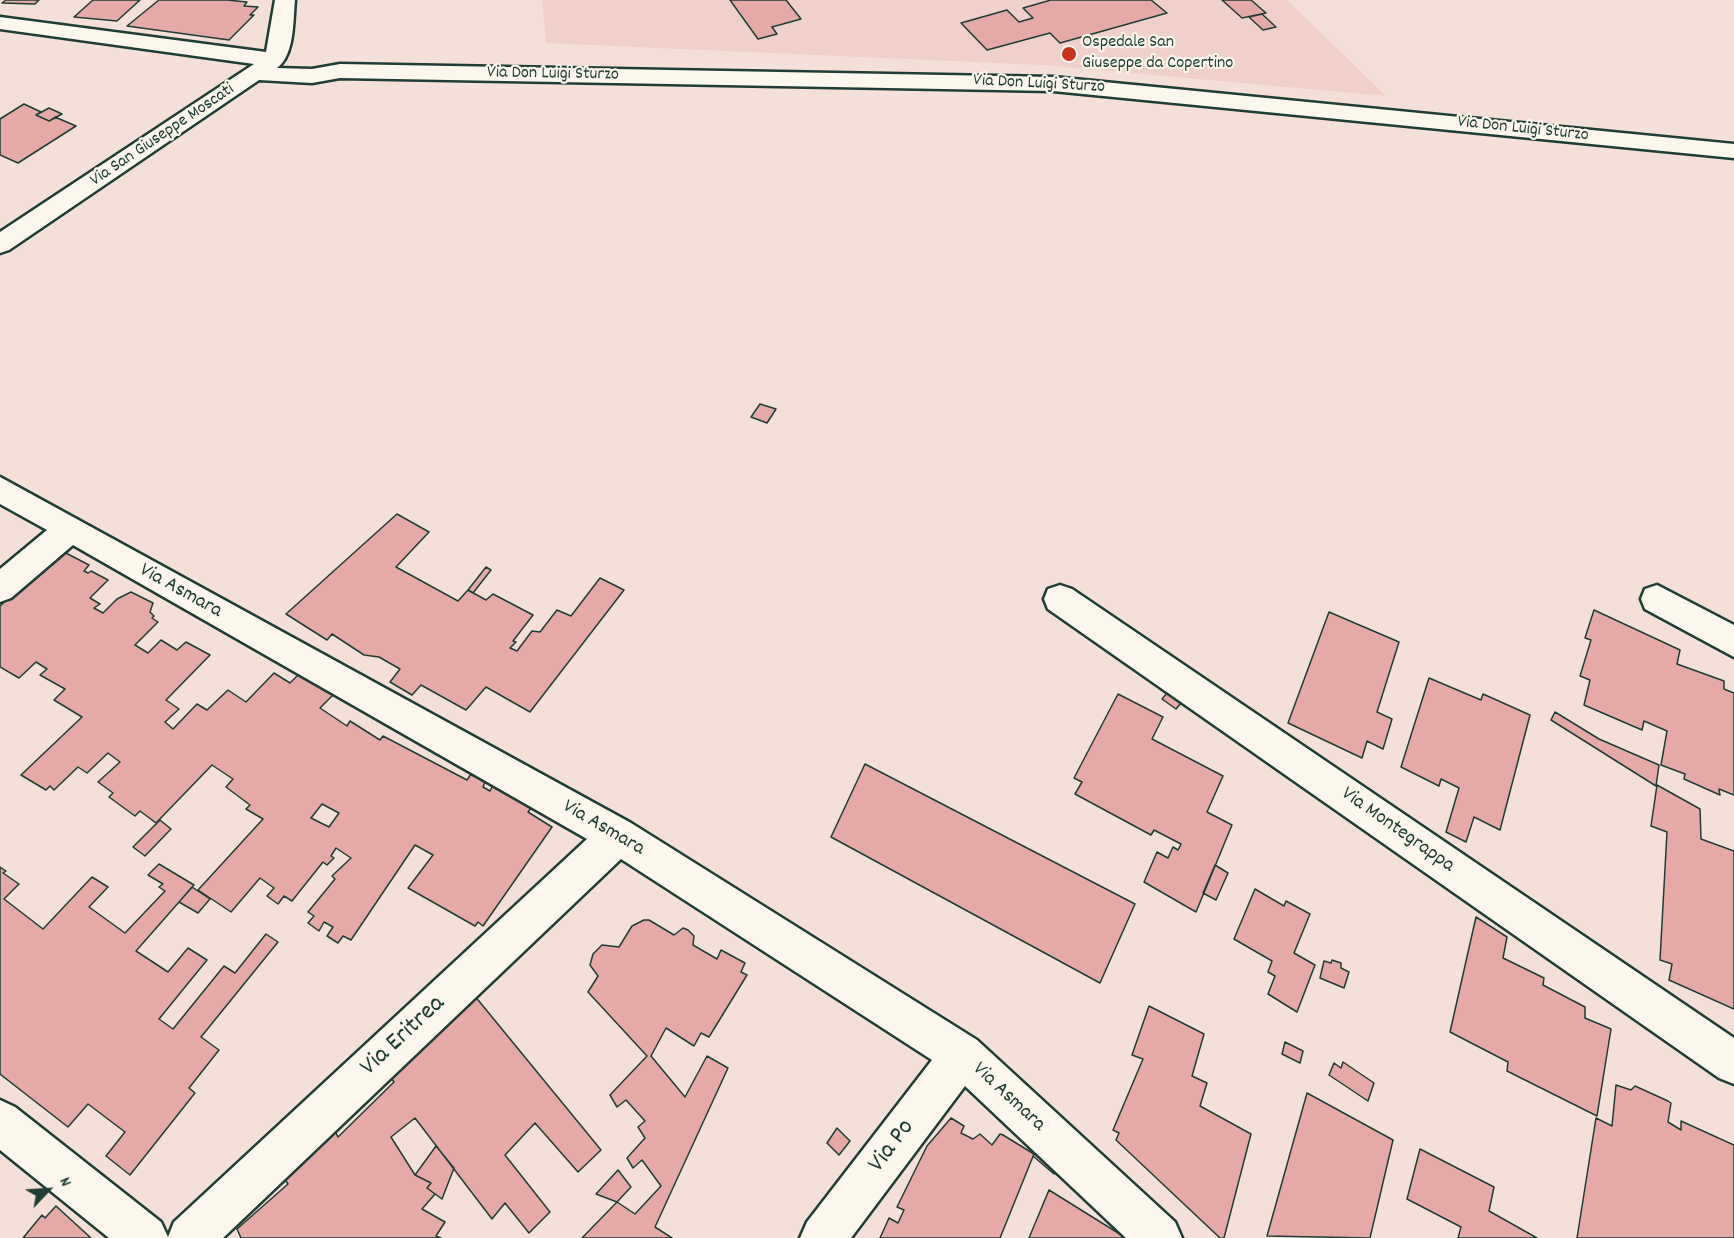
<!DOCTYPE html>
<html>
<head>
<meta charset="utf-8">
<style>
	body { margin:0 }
	#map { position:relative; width:1734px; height:1238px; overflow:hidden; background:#f4e0d8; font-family:Dekko,sans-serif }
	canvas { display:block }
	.north { position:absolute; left:18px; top:1160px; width:60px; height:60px; -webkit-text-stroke:4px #fbf7ec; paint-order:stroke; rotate:65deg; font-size:16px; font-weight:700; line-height:24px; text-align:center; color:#1f3d34 }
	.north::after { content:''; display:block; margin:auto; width:21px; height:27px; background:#1f3d34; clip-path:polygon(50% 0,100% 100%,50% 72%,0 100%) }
</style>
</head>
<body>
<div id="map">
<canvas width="1734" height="1238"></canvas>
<div class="north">N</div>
</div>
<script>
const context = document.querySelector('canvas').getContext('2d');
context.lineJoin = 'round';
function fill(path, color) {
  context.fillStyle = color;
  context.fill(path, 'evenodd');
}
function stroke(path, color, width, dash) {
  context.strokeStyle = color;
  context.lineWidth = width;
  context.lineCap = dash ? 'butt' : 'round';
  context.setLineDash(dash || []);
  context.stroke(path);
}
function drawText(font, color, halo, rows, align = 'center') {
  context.font = font + ' Dekko,sans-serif';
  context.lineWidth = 4.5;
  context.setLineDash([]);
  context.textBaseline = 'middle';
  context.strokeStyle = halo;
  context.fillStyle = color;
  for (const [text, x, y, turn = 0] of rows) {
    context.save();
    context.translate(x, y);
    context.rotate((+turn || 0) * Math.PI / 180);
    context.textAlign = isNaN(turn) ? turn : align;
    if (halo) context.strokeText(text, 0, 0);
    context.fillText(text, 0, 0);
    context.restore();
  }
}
fill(new Path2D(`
	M 542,0 L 1287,0 L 1386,96 L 1042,65 L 546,43 Z`), '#f0d0ca');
const building = new Path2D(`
	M 6,0 L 39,0 L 35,4 L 2,3 Z
	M 93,0 L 140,0 L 117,21 L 74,17 Z
	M 159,0 L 227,0 L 247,2 L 244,6 L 258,7 L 250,15 L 254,15 L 229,40 L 127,26 Z
	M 730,0 L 786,0 L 801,19 L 772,27 L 777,34 L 758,39 Z
	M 1051,0 L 1151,0 L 1167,13 L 1060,43 L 1050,33 L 987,50 L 961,23 L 1007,10 L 1019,22 L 1033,18 L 1023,8 Z
	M 1222,0 L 1251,0 L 1266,13 L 1242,18 Z
	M 1262,14 L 1276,27 L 1263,30 L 1249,17 Z
	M 24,104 L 41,112 L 36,115 L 49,121 L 55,117 L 76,126 L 18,163 L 0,155 L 0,119 Z
	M 49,108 L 62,114 L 49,121 L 36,115 Z
	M 760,404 L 776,409 L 767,423 L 751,417 Z
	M 397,514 L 429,532 L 396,567 L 458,601 L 468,590 L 486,600 L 493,594 L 533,615 L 513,641 L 516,642 L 510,648 L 517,651 L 532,631 L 540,632 L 557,610 L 571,616 L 600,578 L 624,590 L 530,712 L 486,687 L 466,710 L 421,685 L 412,695 L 390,682 L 400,669 L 379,657 L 364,655 L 332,634 L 327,640 L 286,614 Z
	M 64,552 L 89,565 L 84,571 L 88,573 L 91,571 L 108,580 L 90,598 L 100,604 L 94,608 L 103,613 L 117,599 L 131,592 L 153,603 L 150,612 L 154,616 L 152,618 L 158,622 L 135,645 L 148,653 L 161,640 L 177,650 L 186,642 L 210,655 L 166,700 L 179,709 L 165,722 L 173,729 L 197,704 L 207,710 L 228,690 L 246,702 L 274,673 L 290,683 L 300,673 L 334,694 L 320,708 L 347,726 L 350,721 L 380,740 L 383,736 L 467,780 L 471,774 L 485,782 L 483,787 L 490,791 L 493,785 L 532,807 L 528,812 L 552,827 L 483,926 L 478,922 L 475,926 L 408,888 L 433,855 L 415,845 L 351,940 L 343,936 L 338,943 L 327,936 L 333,927 L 324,922 L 319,931 L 308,923 L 314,916 L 308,912 L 335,879 L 332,876 L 351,858 L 336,848 L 331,856 L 334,858 L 327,865 L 323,862 L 292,901 L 284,896 L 278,904 L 267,896 L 274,888 L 260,878 L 231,912 L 198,890 L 263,819 L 246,809 L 250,805 L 226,787 L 233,779 L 212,765 L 156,823 L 140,811 L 135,816 L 109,797 L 113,793 L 98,782 L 120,762 L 108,753 L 87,773 L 78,767 L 54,790 L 50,786 L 46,790 L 21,775 L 82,717 L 54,700 L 65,689 L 40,675 L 47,669 L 36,662 L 19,678 L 0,667 L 0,606 L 23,585 L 25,588 ZM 322,804 L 339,813 L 329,827 L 311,818 Z
	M 486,567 L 491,570 L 473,593 L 468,590 Z
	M 1594,610 L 1680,650 L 1677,664 L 1724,681 L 1724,689 L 1734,693 L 1734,795 L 1719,789 L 1720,795 L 1684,779 L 1685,774 L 1661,765 L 1667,731 L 1644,721 L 1642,730 L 1584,705 L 1590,680 L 1580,676 L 1591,640 L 1585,638 Z
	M 1329,612 L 1399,642 L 1377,712 L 1392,719 L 1383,749 L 1367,741 L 1362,758 L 1288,723 Z
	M 1429,678 L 1481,700 L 1483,694 L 1530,715 L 1500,830 L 1474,817 L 1466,842 L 1446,832 L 1459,788 L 1441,779 L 1439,786 L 1401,767 Z
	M 1167,693 L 1181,703 L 1176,709 L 1162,699 Z
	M 1118,694 L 1163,717 L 1152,739 L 1223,776 L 1207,812 L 1232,825 L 1196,912 L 1144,882 L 1157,852 L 1168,858 L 1173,847 L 1178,850 L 1181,844 L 1154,830 L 1151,835 L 1075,794 L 1082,782 L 1074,778 Z
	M 1555,712 L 1599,739 L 1659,765 L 1656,786 L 1551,720 Z
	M 865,764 L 1135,904 L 1100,983 L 831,837 Z
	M 1657,785 L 1700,809 L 1701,839 L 1734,851 L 1734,1009 L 1669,980 L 1672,964 L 1660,960 L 1667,832 L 1651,826 Z
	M 160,820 L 171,829 L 145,856 L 133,847 Z
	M 159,864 L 194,885 L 136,951 L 168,972 L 188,948 L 207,960 L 159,1019 L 173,1029 L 224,966 L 235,973 L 266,934 L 278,942 L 201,1037 L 219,1050 L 189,1088 L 195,1093 L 130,1175 L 106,1156 L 125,1132 L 88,1104 L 68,1127 L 0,1074 L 0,867 L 6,871 L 3,873 L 19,884 L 4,899 L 43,929 L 92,877 L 108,887 L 89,907 L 125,933 L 165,891 L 159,887 L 163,884 L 148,875 Z
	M 1215,865 L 1228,873 L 1216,900 L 1203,893 Z
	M 192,887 L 210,899 L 198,913 L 179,902 Z
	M 1255,889 L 1284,906 L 1286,901 L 1310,914 L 1294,953 L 1315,965 L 1297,1012 L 1268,994 L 1275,976 L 1268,972 L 1272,961 L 1234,939 Z
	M 1476,917 L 1507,937 L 1503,958 L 1544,978 L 1543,985 L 1585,1007 L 1585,1018 L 1611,1029 L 1597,1116 L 1507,1071 L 1508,1062 L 1450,1032 Z
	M 644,920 L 649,920 L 674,935 L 683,928 L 688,930 L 694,936 L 693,945 L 717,959 L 721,950 L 745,963 L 741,972 L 747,975 L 709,1037 L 701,1033 L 694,1046 L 666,1028 L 651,1056 L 685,1097 L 707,1056 L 728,1068 L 655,1227 L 672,1238 L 582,1238 L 617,1202 L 635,1214 L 661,1186 L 642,1160 L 633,1168 L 627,1158 L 645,1138 L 638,1127 L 645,1121 L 626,1100 L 617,1107 L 610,1095 L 647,1056 L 588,992 L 598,976 L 590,965 L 593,954 L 602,945 L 619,947 L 632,926 Z
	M 1332,960 L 1341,963 L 1341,968 L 1349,972 L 1344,988 L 1320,978 L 1324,961 L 1331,963 Z
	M 474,995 L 601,1150 L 578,1172 L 535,1123 L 505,1155 L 550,1212 L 529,1233 L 505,1203 L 492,1219 L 415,1118 L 391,1137 L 415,1175 L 431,1183 L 427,1188 L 435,1194 L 422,1209 L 445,1222 L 436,1236 L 441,1238 L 241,1238 L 237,1229 L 288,1184 L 282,1175 L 333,1127 L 338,1137 L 394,1082 L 389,1075 Z
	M 1149,1006 L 1204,1034 L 1192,1076 L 1207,1083 L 1200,1106 L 1251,1134 L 1224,1238 L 1220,1238 L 1116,1140 L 1119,1133 L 1113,1130 L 1143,1059 L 1132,1055 Z
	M 1285,1042 L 1303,1051 L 1300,1063 L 1282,1054 Z
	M 1343,1062 L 1374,1083 L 1368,1101 L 1329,1075 L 1334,1063 L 1341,1068 Z
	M 1616,1085 L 1631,1090 L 1635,1086 L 1668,1101 L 1671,1103 L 1668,1122 L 1681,1130 L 1681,1121 L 1734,1145 L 1734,1238 L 1577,1238 L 1596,1118 L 1612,1126 Z
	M 1307,1093 L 1393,1140 L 1370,1238 L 1267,1236 Z
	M 951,1118 L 964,1126 L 961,1133 L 973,1139 L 980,1134 L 992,1145 L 1000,1134 L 1003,1135 L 1034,1154 L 1000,1238 L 880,1238 L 889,1218 L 898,1223 L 904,1210 L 897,1207 L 927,1146 Z
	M 837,1128 L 850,1141 L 839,1155 L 827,1143 Z
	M 1041,1144 L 1061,1162 L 1054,1174 L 1033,1156 Z
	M 436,1146 L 454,1168 L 442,1199 L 427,1188 L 431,1183 L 415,1175 Z
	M 1420,1149 L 1494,1187 L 1489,1211 L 1537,1238 L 1458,1238 L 1461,1227 L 1407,1199 Z
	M 618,1170 L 631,1187 L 617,1202 L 596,1194 Z
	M 1049,1190 L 1126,1238 L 1029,1238 Z
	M 56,1206 L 91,1238 L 23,1238 L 42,1215 L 45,1218 Z`);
fill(building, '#e5aaa8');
stroke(building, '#1f3d34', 1.5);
const minor = new Path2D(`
	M 275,0 L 295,0 C 293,19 295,55 277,68 L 312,69 L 340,64 L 1053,77 L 1734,144 L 1734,158 L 1053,91 L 340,78 L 312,83 L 259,80 L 9,250 L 0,253 L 0,232 L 254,64 L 0,29 L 0,17 L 266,52 Z
	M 0,477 L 631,823 L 977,1040 L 1175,1222 L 1182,1238 L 1126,1238 L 965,1086 L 851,1238 L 800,1238 L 807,1222 L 932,1060 L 621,859 L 223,1238 L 109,1238 L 0,1150 L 0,1100 L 15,1107 L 161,1222 L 168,1237 L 174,1222 L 587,839 L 73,545 L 11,598 L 0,602 L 0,569 L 47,530 L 0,504 Z
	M 1060,585 L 1072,589 L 1734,1038 L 1734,1084 L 1719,1078 L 1048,609 L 1044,599 L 1048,589 Z
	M 1657,585 L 1734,625 L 1734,657 L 1645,609 L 1641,599 L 1645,589 Z`);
stroke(minor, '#1f3d34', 5);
fill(minor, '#fbf7ec');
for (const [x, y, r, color] of [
	[1069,54,8,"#c8321e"]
]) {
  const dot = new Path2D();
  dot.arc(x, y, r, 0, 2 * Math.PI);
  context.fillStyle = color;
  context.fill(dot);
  stroke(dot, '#fbf7ec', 2);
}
drawText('18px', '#1f3d34', '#fbf7ec', [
	["Ospedale San",1082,44],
	["Giuseppe da Copertino",1082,65]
], 'left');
drawText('18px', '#1f3d34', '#fbf7ec', [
	["Via Don Luigi Sturzo",553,75,1],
	["Via Don Luigi Sturzo",1039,85,3],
	["Via Don Luigi Sturzo",1523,130,6],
	["Via San Giuseppe Moscati",163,136,-34]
]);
drawText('21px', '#1f3d34', '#fbf7ec', [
	["Via Asmara",180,592,29],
	["Via Asmara",603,829,30],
	["Via Montegrappa",1397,831,35],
	["Via Asmara",1008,1098,43]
]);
drawText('26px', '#1f3d34', '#fbf7ec', [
	["Via Eritrea",404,1037,-43],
	["Via Po",893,1147,-53]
]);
</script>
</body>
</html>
